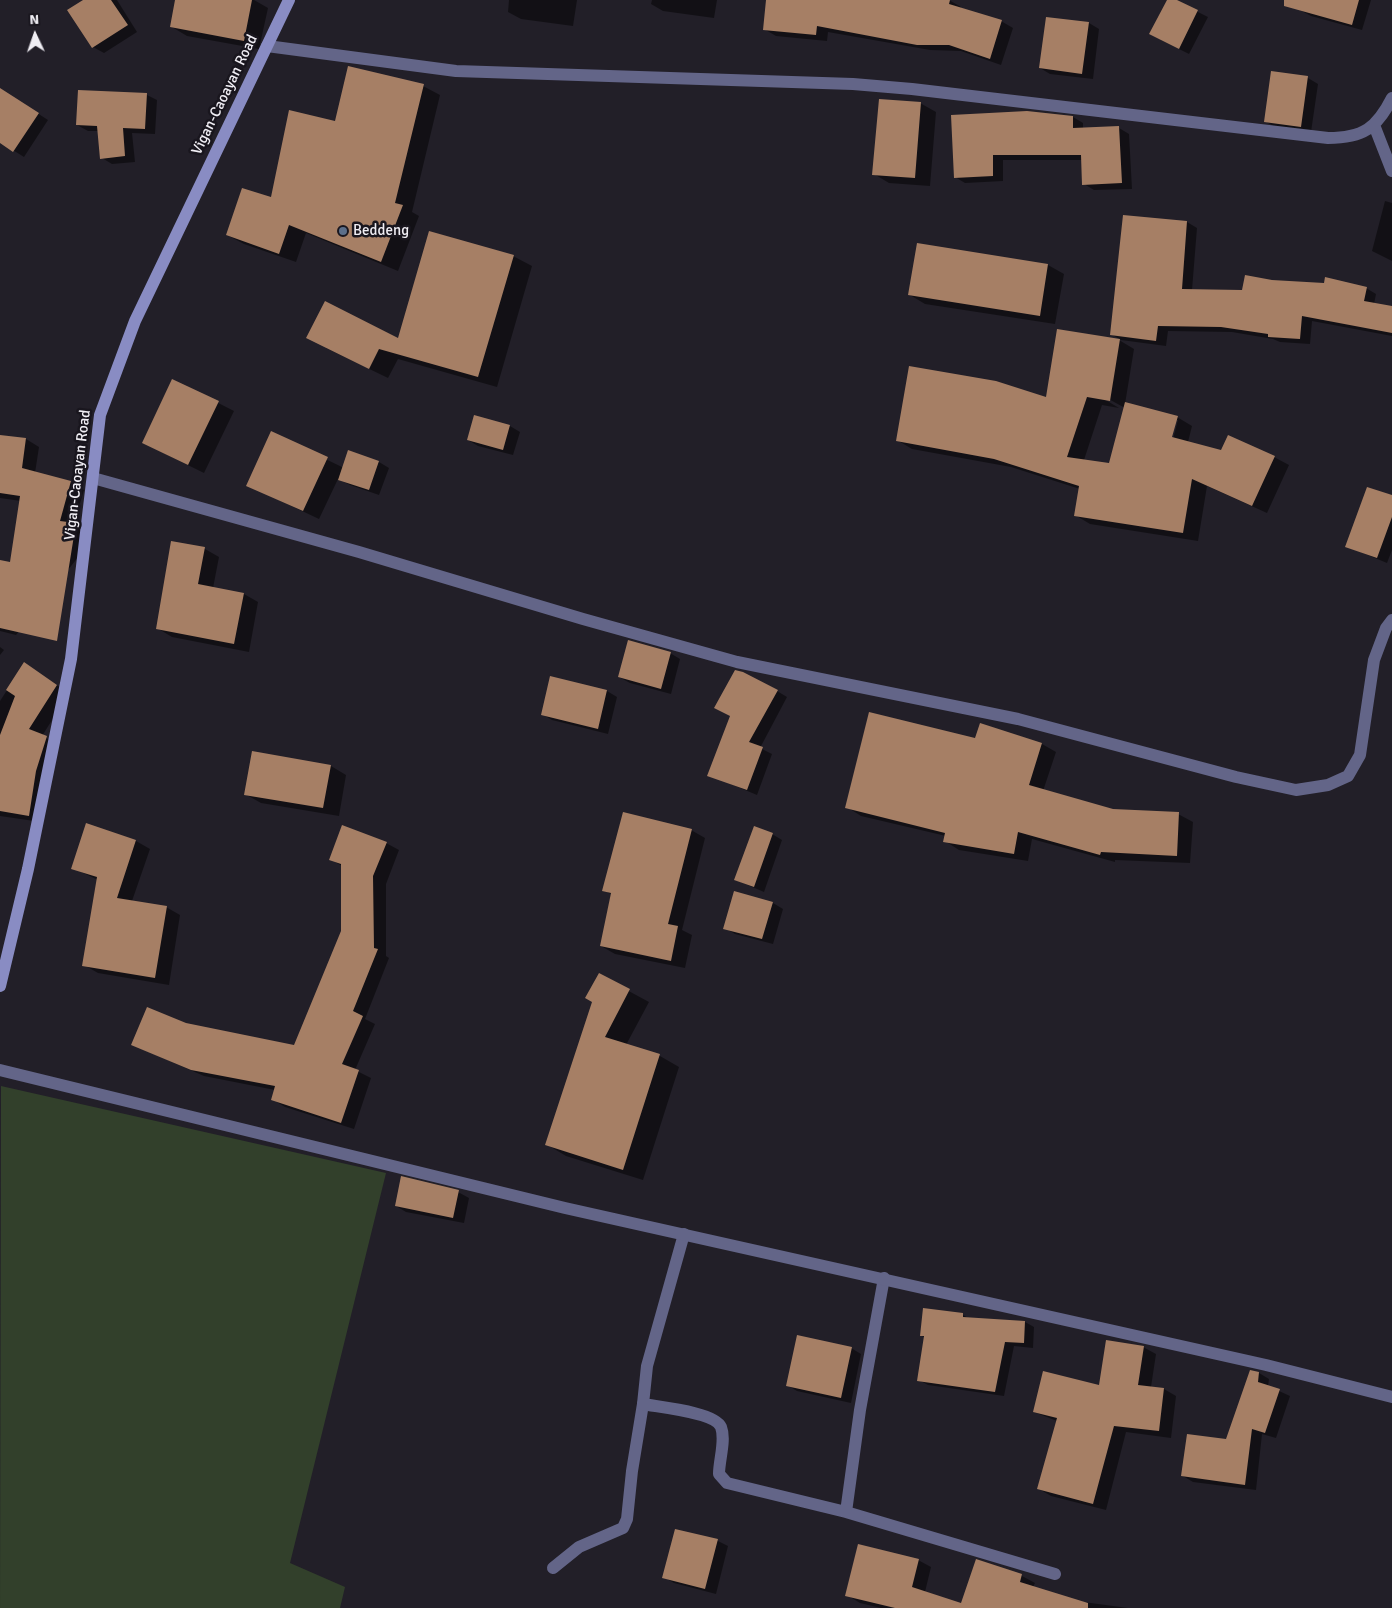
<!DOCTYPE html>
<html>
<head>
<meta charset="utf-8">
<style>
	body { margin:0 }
	#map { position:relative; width:1392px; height:1608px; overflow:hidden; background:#221f28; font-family:Signika,sans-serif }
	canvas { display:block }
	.north { position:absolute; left:10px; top:10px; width:50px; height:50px; -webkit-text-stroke:4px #19161e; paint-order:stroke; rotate:357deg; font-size:14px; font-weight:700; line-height:20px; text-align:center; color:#f0eef4 }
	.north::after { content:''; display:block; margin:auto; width:18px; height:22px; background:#f0eef4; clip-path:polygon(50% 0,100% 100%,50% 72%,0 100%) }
</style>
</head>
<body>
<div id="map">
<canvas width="1392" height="1608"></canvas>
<div class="north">N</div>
</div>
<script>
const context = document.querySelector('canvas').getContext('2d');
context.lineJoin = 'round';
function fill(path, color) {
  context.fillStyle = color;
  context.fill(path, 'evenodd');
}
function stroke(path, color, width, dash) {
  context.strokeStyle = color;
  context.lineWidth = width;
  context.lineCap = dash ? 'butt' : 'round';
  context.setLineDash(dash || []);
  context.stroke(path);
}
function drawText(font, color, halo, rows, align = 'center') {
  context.font = font + ' Signika,sans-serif';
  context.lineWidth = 5;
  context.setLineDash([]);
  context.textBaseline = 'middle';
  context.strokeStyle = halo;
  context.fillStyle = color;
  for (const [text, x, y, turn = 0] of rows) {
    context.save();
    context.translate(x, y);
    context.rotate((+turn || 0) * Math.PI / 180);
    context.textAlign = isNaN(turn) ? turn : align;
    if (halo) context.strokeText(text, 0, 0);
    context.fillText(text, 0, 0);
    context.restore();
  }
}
fill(new Path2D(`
	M 1,1086 L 386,1173 L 290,1563 L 345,1587 L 340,1608 L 0,1608 Z`), '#32402b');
fill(new Path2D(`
	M 85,0 L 117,0 L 137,32 L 104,53 L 93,47 L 69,10 Z
	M 177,0 L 254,0 L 268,8 L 259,49 L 187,36 L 172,27 Z
	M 509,0 L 577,0 L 573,26 L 521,19 L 508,12 Z
	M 652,0 L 717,0 L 714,18 L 663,11 L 651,4 Z
	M 767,0 L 949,0 L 961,7 L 960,9 L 1001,21 L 1013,28 L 1001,65 L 961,51 L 930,50 L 828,32 L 827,41 L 776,36 L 764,29 Z
	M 1168,0 L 1174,0 L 1208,17 L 1189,54 L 1161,40 Z
	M 1303,0 L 1371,0 L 1362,30 L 1311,16 L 1300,10 Z
	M 1089,23 L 1099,29 L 1093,79 L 1050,74 L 1040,68 Z
	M 1272,72 L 1308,78 L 1318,84 L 1311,132 L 1275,127 L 1265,121 Z
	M 423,86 L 440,95 L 412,212 L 419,216 L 398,271 L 306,233 L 296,262 L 244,244 L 227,235 L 272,199 L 336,122 Z
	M 0,89 L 48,120 L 24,157 L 0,142 Z
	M 147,95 L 157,100 L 155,134 L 132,133 L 135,162 L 112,164 L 102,158 L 99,131 L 88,131 L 77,125 Z
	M 920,103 L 936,112 L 930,186 L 889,183 L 874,174 Z
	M 953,116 L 1073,117 L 1083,123 L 1083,129 L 1119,128 L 1129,134 L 1132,189 L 1094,190 L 1084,184 L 1083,160 L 1003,160 L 1003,181 L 965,183 L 955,177 Z
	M 1385,201 L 1392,203 L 1392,261 L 1372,251 Z
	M 1187,222 L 1197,228 L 1192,290 L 1244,291 L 1272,281 L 1366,288 L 1376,294 L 1374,304 L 1392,307 L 1392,336 L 1312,321 L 1310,344 L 1280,342 L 1273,339 L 1232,332 L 1168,331 L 1166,346 L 1121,340 L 1111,334 Z
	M 918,244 L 1048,265 L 1064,274 L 1055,324 L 925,304 L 910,295 Z
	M 513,256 L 532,266 L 497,387 L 398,359 L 388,378 L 326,348 L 399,339 Z
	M 1119,340 L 1134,349 L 1125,404 L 1177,417 L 1192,426 L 1188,442 L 1221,451 L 1274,457 L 1289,465 L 1267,513 L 1207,486 L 1198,541 L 1090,524 L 1075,515 L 1080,489 L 1011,467 L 912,449 L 897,440 L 1047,399 ZM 1105,397 L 1125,408 L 1110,465 L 1084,460 L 1102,405 L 1119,408 L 1104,399 ZM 1176,420 L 1178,420 L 1172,443 L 1169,443 Z
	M 173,380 L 234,411 L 204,473 L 143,443 Z
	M 510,426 L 520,432 L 513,455 L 478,446 L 468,440 Z
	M 272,433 L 344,468 L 379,462 L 389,468 L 379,495 L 350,485 L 338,479 L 319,519 L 247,485 Z
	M 0,436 L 26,439 L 39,447 L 35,473 L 70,482 L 84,490 L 74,524 L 89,532 L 87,546 L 16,635 L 0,631 L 0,561 L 11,563 L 21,501 L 0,498 Z
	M 1392,497 L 1392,550 L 1387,563 L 1346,546 Z
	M 172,543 L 205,549 L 219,557 L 213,588 L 244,594 L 258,602 L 249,652 L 172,637 L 157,628 Z
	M 0,647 L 4,650 L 0,655 Z
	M 670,653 L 680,659 L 671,694 L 630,683 L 619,677 Z
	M 24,664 L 69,693 L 42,736 L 59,744 L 41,822 L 0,816 L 0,701 Z
	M 607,691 L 617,697 L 608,734 L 552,720 L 542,714 Z
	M 777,691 L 787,697 L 760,748 L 772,754 L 757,795 L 709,775 Z
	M 981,725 L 1042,744 L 1056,752 L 1043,791 L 1113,810 L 1178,814 L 1193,822 L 1190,863 L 1115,860 L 1115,862 L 1032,839 L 1028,861 L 959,850 L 945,841 L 946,836 L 861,816 L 847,807 L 976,739 Z
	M 331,766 L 346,775 L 339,816 L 261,803 L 245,794 Z
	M 87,825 L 136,841 L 150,849 L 132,901 L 166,907 L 180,915 L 169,985 L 98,973 L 84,965 L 98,880 L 73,868 Z
	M 691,830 L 705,838 L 682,930 L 692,935 L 685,968 L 615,954 L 601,946 L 611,894 L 604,890 Z
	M 772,834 L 782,840 L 764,892 L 736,880 Z
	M 386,843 L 399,850 L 386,884 L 386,956 L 389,958 L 365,1019 L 375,1024 L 355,1070 L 371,1078 L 354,1129 L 285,1107 L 272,1099 L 275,1090 L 204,1076 L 133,1045 L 186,1025 L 295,1046 L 343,932 L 342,866 L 330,859 Z
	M 773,903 L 783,909 L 773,944 L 735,934 L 725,928 Z
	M 599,975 L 649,1002 L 626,1045 L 660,1056 L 679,1067 L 643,1180 L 566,1156 L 546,1144 L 593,1001 Z
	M 458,1192 L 469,1198 L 464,1223 L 406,1212 L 396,1206 Z
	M 925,1309 L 963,1315 L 970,1319 L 1025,1322 L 1034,1327 L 1033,1348 L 1014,1346 L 1004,1396 L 928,1385 L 919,1380 L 925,1338 L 921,1335 Z
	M 1143,1347 L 1156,1354 L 1151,1387 L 1164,1389 L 1176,1396 L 1171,1438 L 1126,1432 L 1106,1510 L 1051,1496 L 1039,1489 L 1057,1421 L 1034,1412 L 1100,1387 Z
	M 851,1348 L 861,1354 L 851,1403 L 797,1391 L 787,1385 Z
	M 1259,1373 L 1269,1379 L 1268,1386 L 1290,1396 L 1276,1438 L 1262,1434 L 1256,1490 L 1193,1482 L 1183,1476 L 1227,1440 Z
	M 676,1530 L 718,1541 L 728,1546 L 716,1594 L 674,1583 L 664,1577 Z
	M 918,1560 L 931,1567 L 925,1592 L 962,1605 L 976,1561 L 1022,1576 L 1035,1583 L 1033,1587 L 1076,1601 L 1128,1608 L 881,1608 L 860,1603 L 847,1595 Z`), '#0007');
fill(new Path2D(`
	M 83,0 L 111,0 L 128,25 L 92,48 L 67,10 Z
	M 175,0 L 252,0 L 244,41 L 170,27 Z
	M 766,0 L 950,0 L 949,4 L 1002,20 L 990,59 L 949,45 L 917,45 L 817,26 L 816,35 L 763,30 Z
	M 1167,0 L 1177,0 L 1198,10 L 1179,49 L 1149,34 Z
	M 1284,0 L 1359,0 L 1352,25 L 1284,6 Z
	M 1046,17 L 1089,22 L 1082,74 L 1039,68 Z
	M 348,66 L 424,84 L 395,203 L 403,205 L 381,262 L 289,225 L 279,254 L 226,235 L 242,188 L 271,197 L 289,110 L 335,121 Z
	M 1271,71 L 1308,76 L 1301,127 L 1264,122 Z
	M 0,88 L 39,113 L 13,152 L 0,143 Z
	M 78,90 L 147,93 L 145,129 L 123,128 L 125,156 L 100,159 L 97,126 L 76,125 Z
	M 879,99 L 921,102 L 915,178 L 872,175 Z
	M 1027,111 L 1073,116 L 1073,128 L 1119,126 L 1122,183 L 1082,185 L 1081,155 L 993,155 L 993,176 L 954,178 L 951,115 Z
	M 1123,215 L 1187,221 L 1182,289 L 1242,290 L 1245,275 L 1272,280 L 1324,283 L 1325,277 L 1367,287 L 1364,301 L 1392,306 L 1392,333 L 1302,316 L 1300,339 L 1268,337 L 1268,334 L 1221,327 L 1158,326 L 1156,341 L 1110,335 Z
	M 429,231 L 514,255 L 478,377 L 379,349 L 369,369 L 306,338 L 325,301 L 398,338 Z
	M 917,243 L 1048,264 L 1040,316 L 908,295 Z
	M 1057,329 L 1120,339 L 1110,401 L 1087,397 L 1067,457 L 1109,463 L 1125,402 L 1178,416 L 1172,437 L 1221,450 L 1228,435 L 1275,456 L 1252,506 L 1192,479 L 1183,533 L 1074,516 L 1079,486 L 994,459 L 896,441 L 909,366 L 996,381 L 1046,397 Z
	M 172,379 L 219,401 L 188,465 L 142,443 Z
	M 474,415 L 510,425 L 503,450 L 467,440 Z
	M 271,431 L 328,457 L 303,511 L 246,486 Z
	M 0,435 L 26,438 L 22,468 L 71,481 L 60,521 L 76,523 L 57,641 L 0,628 L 0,560 L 10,562 L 20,496 L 0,493 Z
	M 348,450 L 379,461 L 369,490 L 338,480 Z
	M 1367,487 L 1392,495 L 1392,517 L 1377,558 L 1345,547 Z
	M 171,541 L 205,547 L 198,584 L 244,593 L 234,644 L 156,629 Z
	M 628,640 L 671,652 L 661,689 L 618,677 Z
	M 24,662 L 57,685 L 29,729 L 47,736 L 36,771 L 29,816 L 0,811 L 0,735 L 15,696 L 6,690 Z
	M 735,670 L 743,672 L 778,690 L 749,742 L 763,747 L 747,790 L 707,776 L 730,716 L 714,708 Z
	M 550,676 L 607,690 L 598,729 L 541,715 Z
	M 869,712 L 975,738 L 980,723 L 1042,743 L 1029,785 L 1113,809 L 1179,812 L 1177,856 L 1101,852 L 1100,855 L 1018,832 L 1014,854 L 943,842 L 945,833 L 845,808 Z
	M 252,751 L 331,765 L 323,808 L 244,795 Z
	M 623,812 L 692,829 L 668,924 L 678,926 L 671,961 L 600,946 L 611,893 L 602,891 Z
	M 86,823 L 136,840 L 117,898 L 167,906 L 155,978 L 82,966 L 97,877 L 71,869 Z
	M 342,825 L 387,842 L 373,876 L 374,948 L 378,949 L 353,1011 L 363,1016 L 342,1064 L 359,1070 L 341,1123 L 271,1100 L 275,1086 L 191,1070 L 131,1045 L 147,1007 L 186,1023 L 294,1045 L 341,931 L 341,864 L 329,860 Z
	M 754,826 L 773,833 L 754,887 L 734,880 Z
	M 734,891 L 773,902 L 762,939 L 723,929 Z
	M 599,973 L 630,989 L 605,1037 L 660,1054 L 623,1170 L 545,1145 L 592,1002 L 585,998 Z
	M 401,1176 L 459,1190 L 453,1218 L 395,1206 Z
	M 923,1308 L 963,1313 L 963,1317 L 1025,1321 L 1024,1343 L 1005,1342 L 995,1392 L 917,1381 L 924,1336 L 920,1336 Z
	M 797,1335 L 852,1347 L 841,1398 L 786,1386 Z
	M 1106,1340 L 1144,1346 L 1138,1385 L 1164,1388 L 1159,1431 L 1114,1426 L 1093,1504 L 1037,1489 L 1057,1418 L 1033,1412 L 1043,1371 L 1099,1385 Z
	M 1250,1370 L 1259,1372 L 1258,1382 L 1280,1389 L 1265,1433 L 1252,1429 L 1245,1485 L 1181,1476 L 1187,1434 L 1226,1439 Z
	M 675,1529 L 718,1539 L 705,1589 L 662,1578 Z
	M 858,1544 L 919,1559 L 912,1587 L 961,1603 L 976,1559 L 1022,1574 L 1020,1582 L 1088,1603 L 1088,1608 L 895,1608 L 845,1596 Z`), '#a67f65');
stroke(new Path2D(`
	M 553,1568 L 579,1547 L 623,1528 L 627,1519 L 632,1471 L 643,1404`), '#636588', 12);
stroke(new Path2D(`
	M 267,46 L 456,71 L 853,84 L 912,89 L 1328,138 C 1363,138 1377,128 1392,98
	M 1374,125 L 1392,171
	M 93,478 L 359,552 L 583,619 L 737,662 L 1018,719 L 1236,777 L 1296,790 L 1328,785 L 1348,776 L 1360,755 L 1374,660 L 1386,628 L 1392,620
	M 684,1234 L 647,1366 L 643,1404 C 658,1407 715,1412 721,1427 C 726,1440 719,1460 719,1474 L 727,1483 L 846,1512 L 1055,1574
	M 846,1512 L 860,1410 L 884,1278`), '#636588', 12);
stroke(new Path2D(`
	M 0,1070 L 565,1208 L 1266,1365 L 1392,1397`), '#636588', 12);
stroke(new Path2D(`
	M 0,986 L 28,869 L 71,659 L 100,415 L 135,321 L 289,0`), '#898cc3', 12);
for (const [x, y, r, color] of [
	[343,231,5,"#5c6f8a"]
]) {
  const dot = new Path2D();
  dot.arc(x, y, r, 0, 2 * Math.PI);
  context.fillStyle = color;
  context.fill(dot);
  stroke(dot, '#19161e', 2);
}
drawText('15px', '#f0eef4', '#19161e', [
	["Vigan-Caoayan Road",225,95,-64],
	["Vigan-Caoayan Road",78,475,-83]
]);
drawText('15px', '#f0eef4', '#19161e', [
	["Beddeng",353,231]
], 'left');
</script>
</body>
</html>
